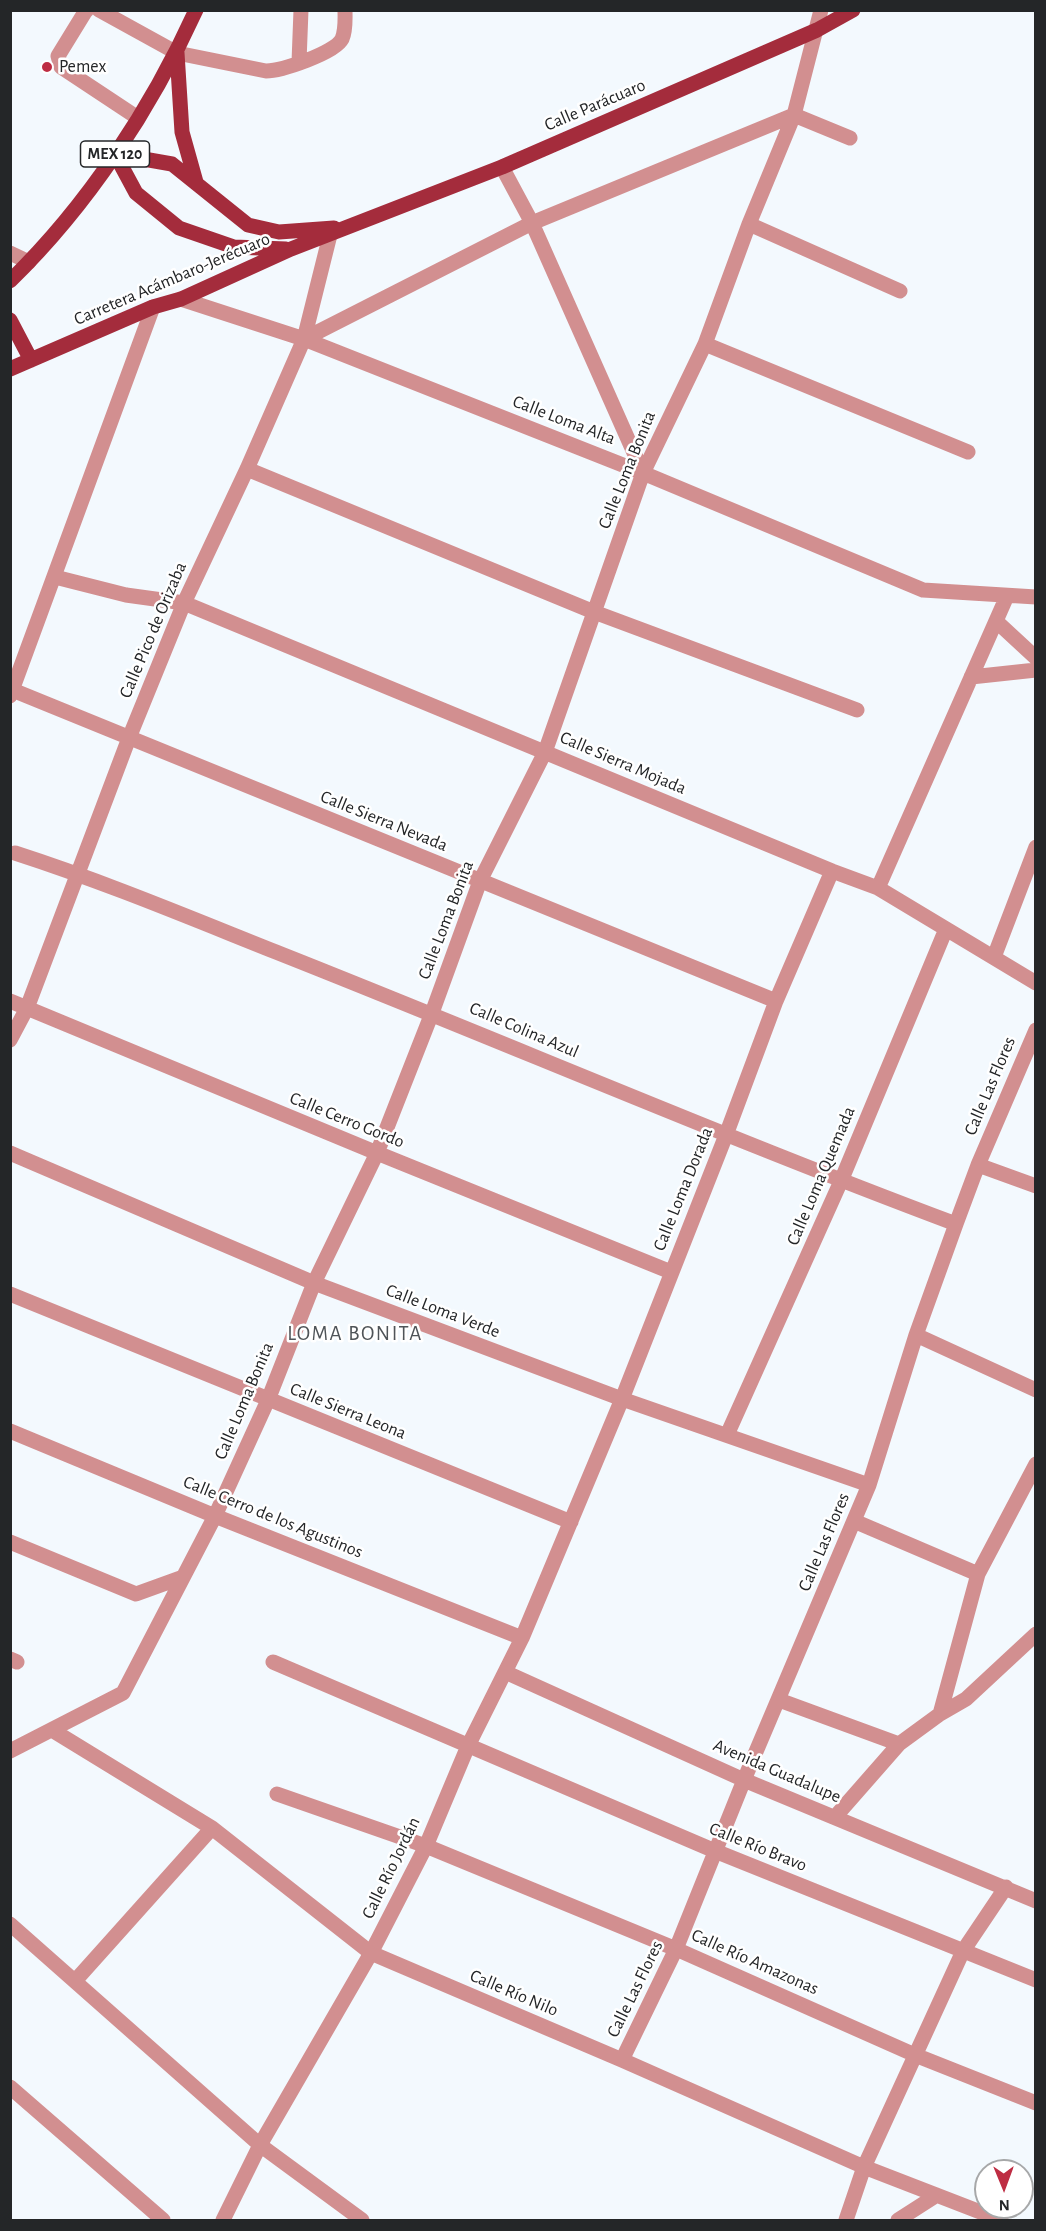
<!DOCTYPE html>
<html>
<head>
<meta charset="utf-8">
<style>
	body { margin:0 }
	#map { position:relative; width:1046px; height:2231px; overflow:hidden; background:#f3f9fe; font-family:"Alegreya Sans",sans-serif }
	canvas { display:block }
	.frame { position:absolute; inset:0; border:12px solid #242628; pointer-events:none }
	.north { position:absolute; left:974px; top:2159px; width:60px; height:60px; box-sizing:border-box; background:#fff; border:2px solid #a7a8a9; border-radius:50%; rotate:179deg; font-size:16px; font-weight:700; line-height:24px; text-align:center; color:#242628 }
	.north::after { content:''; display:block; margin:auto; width:21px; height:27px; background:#be2d43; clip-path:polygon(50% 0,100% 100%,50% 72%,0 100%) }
</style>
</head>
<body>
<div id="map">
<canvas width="1046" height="2231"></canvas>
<div class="frame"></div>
<div class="north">N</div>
</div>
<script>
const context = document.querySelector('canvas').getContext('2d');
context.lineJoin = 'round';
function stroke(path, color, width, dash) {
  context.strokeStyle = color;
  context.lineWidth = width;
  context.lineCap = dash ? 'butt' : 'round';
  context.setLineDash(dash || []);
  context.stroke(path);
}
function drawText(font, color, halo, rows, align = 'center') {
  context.font = font + ' "Alegreya Sans",sans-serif';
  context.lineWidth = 5;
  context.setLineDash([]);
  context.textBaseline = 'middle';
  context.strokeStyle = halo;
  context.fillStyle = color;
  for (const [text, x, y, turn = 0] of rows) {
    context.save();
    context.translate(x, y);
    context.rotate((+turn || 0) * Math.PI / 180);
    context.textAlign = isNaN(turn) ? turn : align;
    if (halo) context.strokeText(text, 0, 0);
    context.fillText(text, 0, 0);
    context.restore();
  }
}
stroke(new Path2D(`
	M 87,10 L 85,12 L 58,56 L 61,67 L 138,118
	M 99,10 L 177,53 L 266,71 C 281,71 335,53 342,39 C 346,30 345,19 345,10
	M 299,62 L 301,10
	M 502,167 L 532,223 L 643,473
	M 749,224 L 900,291
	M 10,253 L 29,262
	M 181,299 L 304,339 L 643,473 L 923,590 L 1036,597
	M 304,339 L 532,223 L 794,115 L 850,138
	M 705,344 L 968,452
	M 247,469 L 594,612 L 857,710
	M 55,577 L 126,595 L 184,603 L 832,871 L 878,888 L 1036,983
	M 996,621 L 1036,658
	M 971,677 L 1036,670
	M 10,689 L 776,1001
	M 10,696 L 153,307
	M 15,853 C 105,882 193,919 281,954 C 506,1043 729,1139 956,1224
	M 878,888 L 1007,596
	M 994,957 L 1036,847
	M 10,1001 L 377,1153 L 671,1272
	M 10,1040 L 27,1008 L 129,738 L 184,603 L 247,469 L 304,339 L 330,235
	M 10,1153 L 314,1283 L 622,1399 L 869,1485
	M 978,1165 L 1036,1186
	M 10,1294 L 571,1522
	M 916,1335 L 1036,1390
	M 10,1431 L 215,1516 L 522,1638
	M 727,1435 L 841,1181 L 946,929
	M 854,1521 L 978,1574
	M 10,1542 L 136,1594 L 183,1577
	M 10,1659 L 17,1662
	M 273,1662 L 715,1851 L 1036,1980
	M 505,1672 L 744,1780 L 1036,1901
	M 779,1700 L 899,1744
	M 940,1714 L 966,1699 L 1036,1634
	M 52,1730 L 212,1828 L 371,1953 L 622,2060 L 864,2167 L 1001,2220
	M 10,1751 L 123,1693 L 215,1516 L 268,1400 L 314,1283 L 377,1153 L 432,1013 L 480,881 L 545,752 L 643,473 L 705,344 L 749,224 L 794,115 L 821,10
	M 277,1794 L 426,1846 L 676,1949 L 915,2055 L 1036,2103
	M 835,1817 L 899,1744 L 940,1714 L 978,1574 L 1036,1464
	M 10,1924 L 260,2145 L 362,2220
	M 75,1981 L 212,1828
	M 622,2060 L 676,1949 L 744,1780 L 869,1485 L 916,1335 L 956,1224 L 978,1165 L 1036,1030
	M 10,2087 L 163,2220
	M 223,2220 L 260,2145 L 371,1953 L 426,1846 L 468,1746 L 522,1638 L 622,1399 L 726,1135 L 776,1001 L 832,871
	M 846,2220 L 864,2167 L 963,1951 L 1006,1887
	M 898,2220 L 937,2195`), '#d28f90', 15);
stroke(new Path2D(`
	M 177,53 L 182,132 L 196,182
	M 115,154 L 172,164 L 248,225 L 279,232 L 334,228
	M 115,154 L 136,193 L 179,228 L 234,247 L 286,249
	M 10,281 C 88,205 151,109 196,10
	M 10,320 L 31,360
	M 10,369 L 153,307 L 181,299 L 291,249 L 502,167 L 817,30 L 853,10`), '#a42c3c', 15);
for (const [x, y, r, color] of [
	[47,67,6,"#be2d43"]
]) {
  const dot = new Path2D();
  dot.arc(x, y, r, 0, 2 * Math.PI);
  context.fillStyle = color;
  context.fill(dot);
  stroke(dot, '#fff', 2);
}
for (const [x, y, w] of [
	[115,154,69]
]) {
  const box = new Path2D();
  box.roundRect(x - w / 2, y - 13, w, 26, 4.5);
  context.fillStyle = '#fff';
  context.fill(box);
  stroke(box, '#242628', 1.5);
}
drawText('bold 16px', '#242628', null, [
	["MEX 120",115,154]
]);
drawText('18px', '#242628', '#fff', [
	["Pemex",59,67]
], 'left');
drawText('18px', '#242628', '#fff', [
	["Calle Parácuaro",595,105,-23],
	["Carretera Acámbaro-Jerécuaro",172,279,-23],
	["Calle Loma Alta",564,420,21],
	["Calle Loma Bonita",627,470,-68],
	["Calle Pico de Orizaba",153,630,-67],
	["Calle Sierra Mojada",623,763,23],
	["Calle Sierra Nevada",384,821,22],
	["Calle Loma Bonita",446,920,-69],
	["Calle Colina Azul",524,1030,23],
	["Calle Las Flores",990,1086,-67],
	["Calle Cerro Gordo",347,1120,22],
	["Calle Loma Quemada",821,1176,-67],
	["Calle Loma Dorada",683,1189,-68],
	["Calle Loma Verde",443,1311,21],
	["Calle Loma Bonita",244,1401,-67],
	["Calle Sierra Leona",348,1411,22],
	["Calle Cerro de los Agustinos",273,1517,22],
	["Calle Las Flores",824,1542,-67],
	["Avenida Guadalupe",777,1771,23],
	["Calle Río Bravo",758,1847,22],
	["Calle Río Jordán",391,1868,-64],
	["Calle Río Amazonas",755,1962,24],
	["Calle Las Flores",635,1989,-64],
	["Calle Río Nilo",514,1993,23]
]);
context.letterSpacing = '1.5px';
drawText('21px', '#4f5458', '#fff', [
	["LOMA BONITA",355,1334]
]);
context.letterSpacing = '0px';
</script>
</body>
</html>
